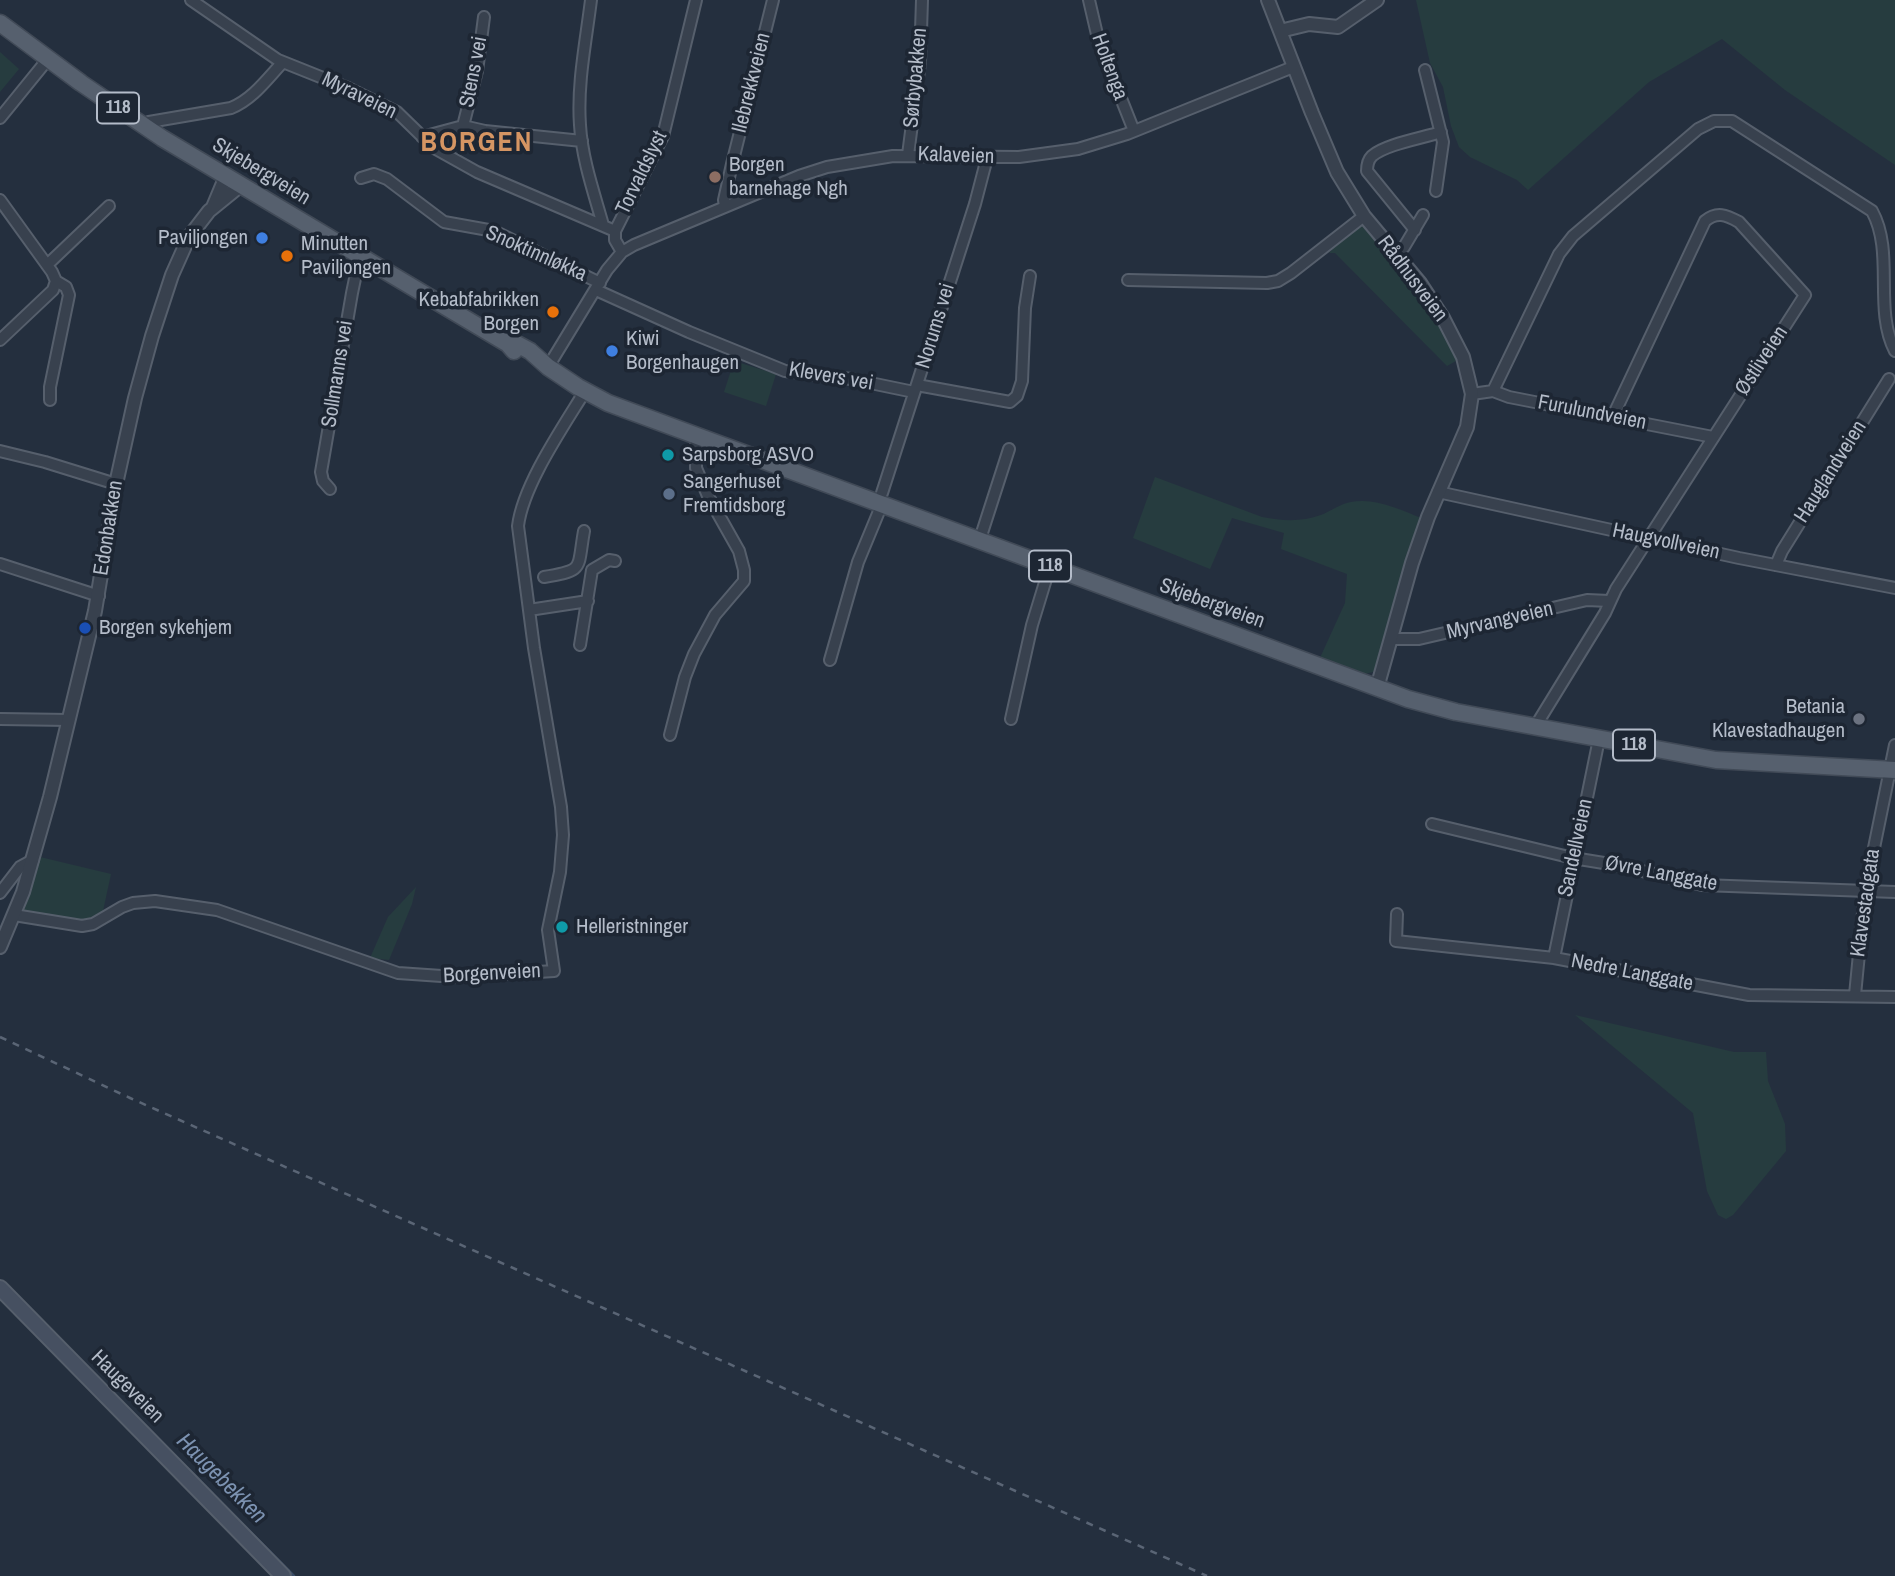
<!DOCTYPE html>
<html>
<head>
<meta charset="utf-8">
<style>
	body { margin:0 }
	canvas { display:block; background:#242f3e }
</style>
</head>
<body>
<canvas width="1895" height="1576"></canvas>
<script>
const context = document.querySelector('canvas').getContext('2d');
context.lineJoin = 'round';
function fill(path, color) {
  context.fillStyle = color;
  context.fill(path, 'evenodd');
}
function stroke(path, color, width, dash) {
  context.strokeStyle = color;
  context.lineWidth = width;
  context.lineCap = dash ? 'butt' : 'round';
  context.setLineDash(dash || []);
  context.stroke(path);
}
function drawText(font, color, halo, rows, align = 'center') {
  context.font = font + ' "Archivo Narrow",sans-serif';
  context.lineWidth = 7;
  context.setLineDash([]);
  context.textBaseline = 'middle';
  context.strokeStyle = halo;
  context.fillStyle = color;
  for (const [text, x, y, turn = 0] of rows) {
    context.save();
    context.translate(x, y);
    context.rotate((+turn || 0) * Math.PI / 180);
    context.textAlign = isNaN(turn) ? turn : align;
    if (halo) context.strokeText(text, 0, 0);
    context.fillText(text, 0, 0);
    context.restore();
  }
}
fill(new Path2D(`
	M 1416,0 L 1895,0 L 1895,165 L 1785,90 L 1722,39 L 1649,82 L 1528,190 L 1517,180 L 1470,157 L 1459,147 L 1451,126 L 1443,87 L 1430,63 Z
	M 0,52 L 19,69 L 0,92 Z
	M 1364,216 L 1420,283 L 1463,357 L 1447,366 L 1335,253 L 1329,253 Z
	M 734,361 L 776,374 L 766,406 L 724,392 Z
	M 1155,477 L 1262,517 C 1282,521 1302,522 1321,515 C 1331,511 1340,504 1351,502 C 1375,497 1401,510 1424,519 L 1384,668 L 1377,666 L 1373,672 L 1360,675 L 1319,660 L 1345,603 L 1347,574 L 1281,549 L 1284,533 L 1232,518 L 1210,569 L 1133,538 Z
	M 40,857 L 111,874 L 101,920 L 93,924 L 20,916 Z
	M 416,887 L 412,904 L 389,960 L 370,958 L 388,917 Z
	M 1575,1015 L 1734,1052 L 1766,1052 L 1768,1081 L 1785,1124 L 1786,1151 L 1733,1215 L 1726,1219 L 1718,1215 L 1707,1191 L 1693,1113 Z`), '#263c3f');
stroke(new Path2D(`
	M 125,1405 L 294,1576`), '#394c67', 2.5);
const minor = new Path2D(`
	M 191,0 L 278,60 L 348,88 L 397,112 L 434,148 L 477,172 L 615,231
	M 591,0 C 586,41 577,84 580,125 C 582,159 594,193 603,225
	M 1089,0 L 1099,43 L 1134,131
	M 1425,70 L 1443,142 L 1436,191
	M 0,118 L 48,59
	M 144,125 L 149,122 L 231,108 C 253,99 267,79 283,62
	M 463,126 L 477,71 L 484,17
	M 422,137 L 463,126 L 485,131 L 582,141
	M 908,155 L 920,62 L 922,0
	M 361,178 L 374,174 L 387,179 L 444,222 L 494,231 L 600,283
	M 0,200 L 52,272 L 56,281 L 53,290 L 0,340
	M 725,207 L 724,200 L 732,164 L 773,0
	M 1415,230 L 1367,171 C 1367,165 1368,160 1372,156 C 1386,144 1423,138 1441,132
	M 622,252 L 634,245 L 799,176 L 827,167 L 893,156 L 1019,157 L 1078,149 L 1127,134 L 1293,67
	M 1397,255 L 1404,247 L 1423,215
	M 47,265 L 109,206
	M 1128,280 L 1267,283 L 1278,281 L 1291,273 L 1364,216
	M 596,290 L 689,332 L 785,371 L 851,379 L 914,392
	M 548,367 L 607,270 L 622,252 L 615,240 L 615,231 L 663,136 L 696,0
	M 917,385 L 1010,402 L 1017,396 L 1022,381 L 1025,308 L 1030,276
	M 1493,391 L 1559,254 L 1573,236 L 1698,129 L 1714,121 L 1732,121 L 1872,211 C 1895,253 1873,308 1895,351
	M 1472,394 L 1493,391 L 1509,397 L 1713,437
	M 50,400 L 50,387 L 69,295 L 66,287 L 56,281
	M 0,451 L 45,462 L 116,484
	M 330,489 L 323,481 L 321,472 L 352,293 L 357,269 L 363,257
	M 1438,492 L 1739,558 L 1895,588
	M 882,493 L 975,204 L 987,158
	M 980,539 L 1009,449
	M 0,564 L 99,596
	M 1776,565 L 1782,551 L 1889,379
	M 544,577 C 585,570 577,570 584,531
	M 529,610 L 588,601
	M 1391,639 L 1419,639 L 1587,600 L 1609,601
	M 580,645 L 592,570 L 609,560 L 615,561
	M 830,660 L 858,562 L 882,504
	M 0,719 L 69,720
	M 1011,719 L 1032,625 L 1050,566
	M 1535,727 L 1605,613 L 1616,589 L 1805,295 L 1739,222 C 1726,215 1717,211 1705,221 L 1613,416
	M 670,735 L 685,677 L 694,654 L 715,615 L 744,581 L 744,570 L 739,551 L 708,496 L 696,468 L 696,436
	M 1432,824 L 1573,858 L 1616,865 L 1702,885 L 1895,892
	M 0,893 L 20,867 L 33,860
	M 1397,914 L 1396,941 L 1554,958 L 1749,995 L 1895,997
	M 14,915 L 82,926 L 93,924 L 122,907 L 133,903 L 155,901 L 217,910 L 398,973 L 456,977 L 554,971 L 548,930 L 560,872 L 563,835 L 561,807 L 534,648 L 518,526 C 523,485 563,427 585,391
	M 1554,958 L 1599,739
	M 1855,995 L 1865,892 L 1895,745`);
const tertiary = new Path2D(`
	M 1268,0 L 1312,113 L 1337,172 L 1364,216 L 1420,283 L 1443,318 L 1463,357 L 1472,394 L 1467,427 L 1428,517 L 1412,563 L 1377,688
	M 1280,31 L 1309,24 L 1338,27 L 1377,0
	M 213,207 L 226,176
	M 0,947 L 23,892 L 50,797 L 95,611 L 116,484 L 135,398 L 152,336 L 172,275 L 189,237 L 209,211 L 241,185`);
const secondary = new Path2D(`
	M 0,1288 L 283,1576`);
const primary = new Path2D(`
	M 0,23 L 81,83 L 162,138 L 508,344 L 514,351
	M 508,344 L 515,343 L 530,351 L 548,367 L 578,387 L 608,403 L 1408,699 L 1456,712 L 1716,760 L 1895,770`);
stroke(minor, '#565f6c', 14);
stroke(tertiary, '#565f6c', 16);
stroke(secondary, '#565f6c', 18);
stroke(primary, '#414a57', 19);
stroke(minor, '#38414e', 10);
stroke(tertiary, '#38414e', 12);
stroke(secondary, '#465061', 14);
stroke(primary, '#56606e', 16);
stroke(new Path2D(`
	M 0,1037 L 130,1098 L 1207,1576`), '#5a6575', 2.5, [7, 7]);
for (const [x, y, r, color] of [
	[715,177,7,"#8d6e63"],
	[262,238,7,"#3f7fe0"],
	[287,256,7,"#e8710a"],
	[553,312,7,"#e8710a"],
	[612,351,7,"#3f7fe0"],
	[668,455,7,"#0f9aa8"],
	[669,494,7,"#5c6f8a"],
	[85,628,7,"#1a4fb4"],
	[1859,719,7,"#6b7280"],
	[562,927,7,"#0f9aa8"]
]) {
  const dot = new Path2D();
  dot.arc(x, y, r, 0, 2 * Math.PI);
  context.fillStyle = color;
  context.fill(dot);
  stroke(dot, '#1d2633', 2.5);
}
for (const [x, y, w] of [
	[118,108,42],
	[1050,566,42],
	[1634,745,42]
]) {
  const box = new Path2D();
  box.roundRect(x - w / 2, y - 15.5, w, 31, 5);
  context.fillStyle = '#1d2633';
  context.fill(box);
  stroke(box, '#b4bcc9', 2);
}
drawText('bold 19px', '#b4bcc9', null, [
	["118",118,108],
	["118",1050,566],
	["118",1634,745]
]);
drawText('21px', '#b4bcc9', '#1d2633', [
	["Holtenga",1109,67,70],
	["Stens vei",474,72,-79],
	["Sørbybakken",916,78,-85],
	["Ilebrekkveien",752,83,-76],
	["Myraveien",359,96,26],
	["Kalaveien",956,156,2],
	["Skjebergveien",261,172,31],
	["Torvaldslyst",642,173,-64],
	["Snoktinnløkka",536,254,24],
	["Rådhusveien",1412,279,53],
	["Norums vei",936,326,-73],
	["Østliveien",1762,361,-57],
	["Sollmanns vei",338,374,-81],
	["Klevers vei",831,377,10],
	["Furulundveien",1592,413,11],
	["Hauglandveien",1831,472,-58],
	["Edonbakken",109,528,-81],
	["Haugvollveien",1666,542,12],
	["Skjebergveien",1212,604,20],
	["Myrvangveien",1500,621,-13],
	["Sandellveien",1576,848,-78],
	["Øvre Langgate",1661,874,11],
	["Klavestadgata",1866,903,-82],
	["Nedre Langgate",1632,973,11],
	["Borgenveien",492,974,-3],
	["Haugeveien",127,1387,45]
]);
drawText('21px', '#b4bcc9', '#1d2633', [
	["Borgen",729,165],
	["barnehage Ngh",729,189],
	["Paviljongen",248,238,"right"],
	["Minutten",301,244],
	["Paviljongen",301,268],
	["Kebabfabrikken",539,300,"right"],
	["Borgen",539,324,"right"],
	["Kiwi",626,339],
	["Borgenhaugen",626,363],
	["Sarpsborg ASVO",682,455],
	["Sangerhuset",683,482],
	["Fremtidsborg",683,506],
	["Borgen sykehjem",99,628],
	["Betania",1845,707,"right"],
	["Klavestadhaugen",1845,731,"right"],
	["Helleristninger",576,927]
], 'left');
drawText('italic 23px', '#7c92b1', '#1d2633', [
	["Haugebekken",221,1479,45]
]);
context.letterSpacing = '2px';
drawText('bold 28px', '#d59563', '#1d2633', [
	["BORGEN",477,143]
]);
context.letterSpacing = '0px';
</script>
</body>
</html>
